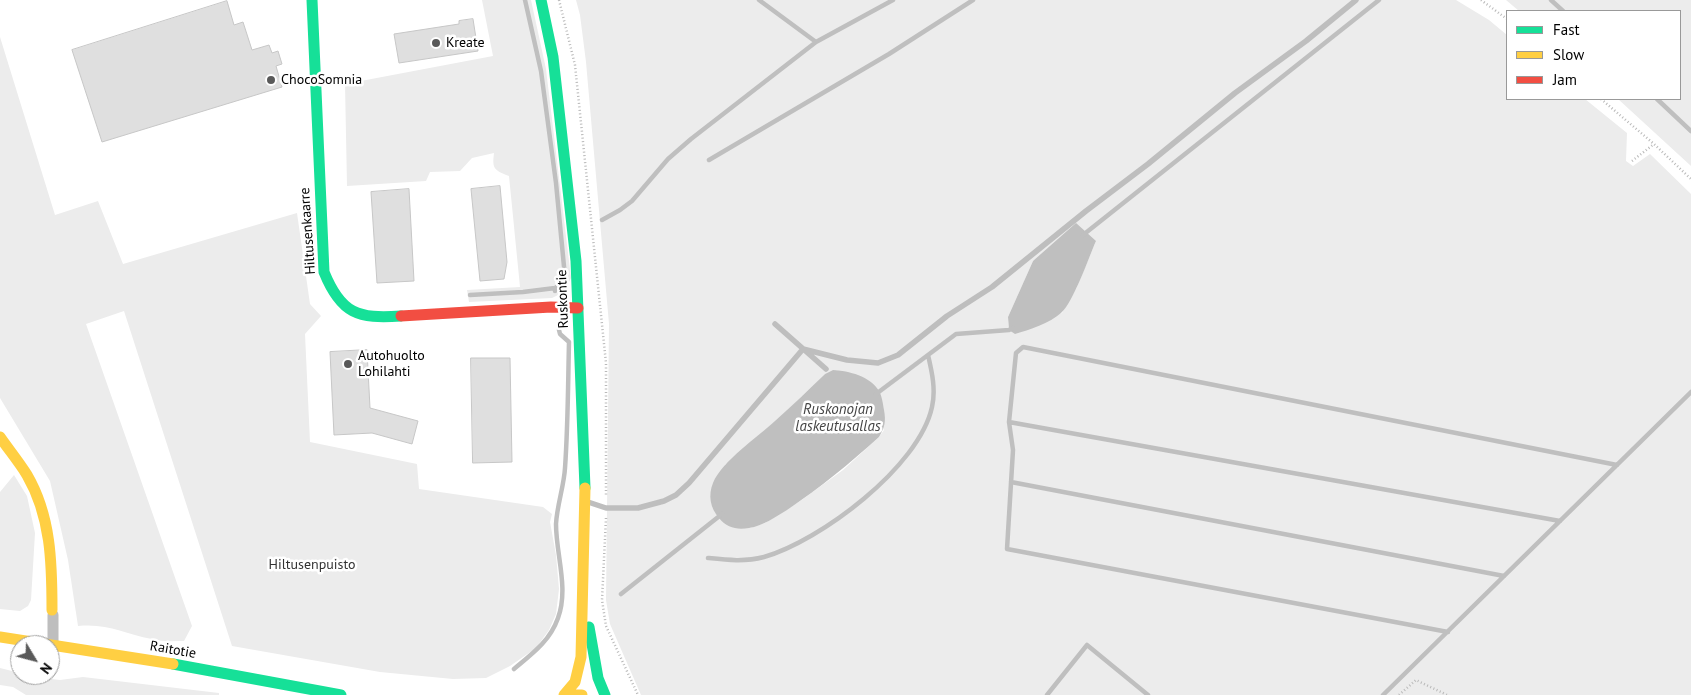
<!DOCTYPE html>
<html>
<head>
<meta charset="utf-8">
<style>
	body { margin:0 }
	#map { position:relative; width:1691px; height:695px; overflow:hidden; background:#fff; font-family:"PT Sans",sans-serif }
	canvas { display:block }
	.legend { position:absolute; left:1506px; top:10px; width:175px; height:90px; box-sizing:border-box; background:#fff; border:1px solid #999; margin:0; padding:6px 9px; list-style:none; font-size:15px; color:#000 }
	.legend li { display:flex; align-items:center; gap:10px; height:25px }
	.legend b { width:25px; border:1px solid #999 }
	.north { position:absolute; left:10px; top:635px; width:50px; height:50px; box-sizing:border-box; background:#fff; border:1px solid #999; border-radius:50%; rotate:127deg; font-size:14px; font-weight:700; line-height:20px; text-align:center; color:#000 }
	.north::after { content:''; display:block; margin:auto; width:18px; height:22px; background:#595959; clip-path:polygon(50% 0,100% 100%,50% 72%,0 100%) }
</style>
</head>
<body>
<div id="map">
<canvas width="1691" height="695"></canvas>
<ul class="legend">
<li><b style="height:6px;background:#16e098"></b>Fast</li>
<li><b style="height:6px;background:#ffcf43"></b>Slow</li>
<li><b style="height:6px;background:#f24e42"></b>Jam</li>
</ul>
<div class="north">N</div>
</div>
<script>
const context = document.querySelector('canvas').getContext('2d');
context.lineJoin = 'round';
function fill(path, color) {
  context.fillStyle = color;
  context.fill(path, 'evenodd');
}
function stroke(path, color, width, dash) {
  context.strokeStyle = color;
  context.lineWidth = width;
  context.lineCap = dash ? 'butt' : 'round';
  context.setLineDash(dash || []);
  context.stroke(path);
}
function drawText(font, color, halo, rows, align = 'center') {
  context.font = font + ' "PT Sans",sans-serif';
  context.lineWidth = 5;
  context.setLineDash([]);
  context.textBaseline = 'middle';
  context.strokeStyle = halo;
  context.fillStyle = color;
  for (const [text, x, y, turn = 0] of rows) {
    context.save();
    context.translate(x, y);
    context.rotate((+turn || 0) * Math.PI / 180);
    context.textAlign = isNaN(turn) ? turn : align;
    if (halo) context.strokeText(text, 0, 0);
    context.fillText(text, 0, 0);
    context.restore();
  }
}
fill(new Path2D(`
	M 482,0 L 531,0 L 546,69 L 571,278 L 564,292 L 552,298 L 469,302 L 467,290 L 520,287 L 509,176 C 494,170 492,169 494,153 L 472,158 L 460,171 L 430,172 L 426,181 L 347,186 L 345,84 L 493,56 Z
	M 576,0 L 1456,0 L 1489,20 L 1507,35 L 1507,99 L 1585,99 L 1627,133 L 1626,161 L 1633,166 L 1650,154 L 1691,194 L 1691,695 L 641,695 L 610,624 L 606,600 L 609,324 L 586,62 L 580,15 ZM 1096,241 L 1076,289 L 1062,313 L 1009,330 L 1008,317 L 1033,261 ZM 833,370 L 843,371 L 884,430 L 879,437 L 843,470 L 803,499 L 765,523 L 750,528 L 725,465 L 776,421 L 825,374 Z
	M 1506,0 L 1691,0 L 1691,166 L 1618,99 L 1680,99 L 1680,11 L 1519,11 Z
	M 0,37 L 55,215 L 98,201 L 123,264 L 297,213 L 310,304 L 321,316 L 305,334 L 310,442 L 417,464 L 419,489 L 543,507 L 552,514 L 550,522 L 556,555 L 559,589 L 556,614 L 549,630 L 536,648 L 510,666 L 486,678 L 453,679 L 380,672 L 232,646 L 124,311 L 86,324 L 192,626 L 184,641 C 174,641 162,642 152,639 C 124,634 108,623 78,626 L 68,560 L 50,481 L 0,398 Z
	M 14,475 L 27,496 L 35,533 L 31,600 L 28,606 L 20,611 L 0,609 L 0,492 Z
	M 0,668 L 20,673 L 20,675 L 60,680 L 83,677 L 219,693 L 219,695 L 26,695 L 13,687 L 0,685 Z`), '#ececec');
fill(new Path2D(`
	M 1076,223 L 1096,241 C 1089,257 1073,303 1061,313 C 1050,323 1029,330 1015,334 L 1009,330 L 1008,317 L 1033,261 Z
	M 833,370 C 849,371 870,376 879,391 C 882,396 883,404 884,410 C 886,421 885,427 879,437 C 849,464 821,487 787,510 C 775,517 763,526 749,528 C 737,530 727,528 719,518 C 710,508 708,495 713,483 C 722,461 758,437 775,421 C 792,406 808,390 825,374 Z`), '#bfbfbf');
stroke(new Path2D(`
	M 525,0 L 541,71 L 556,183 L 565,277 L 562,283 L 555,288 L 555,291
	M 759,0 L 816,42
	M 1551,0 L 1563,11
	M 1657,99 L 1691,131
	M 709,160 L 889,54 L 973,0
	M 602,220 L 620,210 L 632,201 L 668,159 L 691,139 L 816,42 L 893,0
	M 1083,235 L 1379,0
	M 470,295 L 523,292 L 555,288
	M 876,394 L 956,334 L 1009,330 L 1013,328
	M 1009,422 L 1560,521
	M 1011,482 L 1504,576
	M 708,558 C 727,560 745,562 764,557 C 820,541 919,467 932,407 C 936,390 932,372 928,355
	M 621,594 L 722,514
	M 1448,632 L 1007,549 L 1013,450 L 1009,422 L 1016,353 L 1023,347 L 1617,465
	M 514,669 C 532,654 550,641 558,618 C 569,588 556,555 556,524 C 557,505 564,486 565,468 C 568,426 568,384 569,342 L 560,334 L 559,330
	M 1047,695 L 1087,645 L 1148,695
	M 1383,695 L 1691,392`), '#bfbfbf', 4.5);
const building = new Path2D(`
	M 227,1 L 234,25 L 243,22 L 252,50 L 269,45 L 272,53 L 278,51 L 282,64 L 276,66 L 282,87 L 102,142 L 72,50 Z
	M 473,19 L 478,51 L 399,63 L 394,34 L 459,24 L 459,21 Z
	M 500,186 L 507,262 L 504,279 L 480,281 L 471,189 Z
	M 409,189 L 414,281 L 377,283 L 371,192 Z
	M 367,350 L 370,408 L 418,421 L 412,444 L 372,433 L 334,435 L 330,352 Z
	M 471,358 L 510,358 L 512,462 L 473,463 Z`);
fill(building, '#dfdfdf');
stroke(building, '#c7c7c7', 1);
stroke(new Path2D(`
	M 559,0 L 575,65 L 606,363 L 606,497
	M 1481,0 L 1507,19
	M 1601,99 L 1654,144 L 1691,179
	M 1632,161 L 1654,144
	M 606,518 L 602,600 L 606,626 L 638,695
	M 1399,695 L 1416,680 L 1447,695`), '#b9b9b9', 2.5, [1, 2.5]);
stroke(new Path2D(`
	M 775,324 L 826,369
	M 588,502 L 606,508 L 638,508 L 664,501 L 676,495 L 689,483 L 803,349 L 847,360 L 878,363 L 898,355 L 947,316 L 992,287 L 1086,211 L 1148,164 L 1235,93 L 1306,41 L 1356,0`), '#bebebe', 5.5);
stroke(new Path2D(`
	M 53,615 L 53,645`), '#bebebe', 11);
stroke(new Path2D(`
	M 312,0 L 324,272 C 341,314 358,319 401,316
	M 541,0 L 553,57 L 576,261 L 585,488
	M 589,627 L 598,678 L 605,695
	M 173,664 L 341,695`), '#16e098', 11);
stroke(new Path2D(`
	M 0,437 C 9,450 19,462 27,475 C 51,516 52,563 52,610
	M 0,637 L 173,664
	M 564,695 L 575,682 L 581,657 L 585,488
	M 568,695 L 582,695`), '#ffcf43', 11);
stroke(new Path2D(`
	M 401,316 L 551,307 L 578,308`), '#f24e42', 11);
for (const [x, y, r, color] of [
	[436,43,5,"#595959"],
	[271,80,5,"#595959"],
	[348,364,5,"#595959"]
]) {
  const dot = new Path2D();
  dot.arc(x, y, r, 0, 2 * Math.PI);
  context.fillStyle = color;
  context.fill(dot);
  stroke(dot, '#fff', 2);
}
drawText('14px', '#000', '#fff', [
	["Kreate",446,43],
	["ChocoSomnia",281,80],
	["Autohuolto",358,356],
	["Lohilahti",358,372]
], 'left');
drawText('14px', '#000', '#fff', [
	["Hiltusenkaarre",308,231,-94],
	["Ruskontie",563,299,-92],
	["Raitotie",173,650,10]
]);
drawText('14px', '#333', '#fff', [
	["Hiltusenpuisto",312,565]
]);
drawText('italic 15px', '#444', '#fff', [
	["Ruskonojan",838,410],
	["laskeutusallas",838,427]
]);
</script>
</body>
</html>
